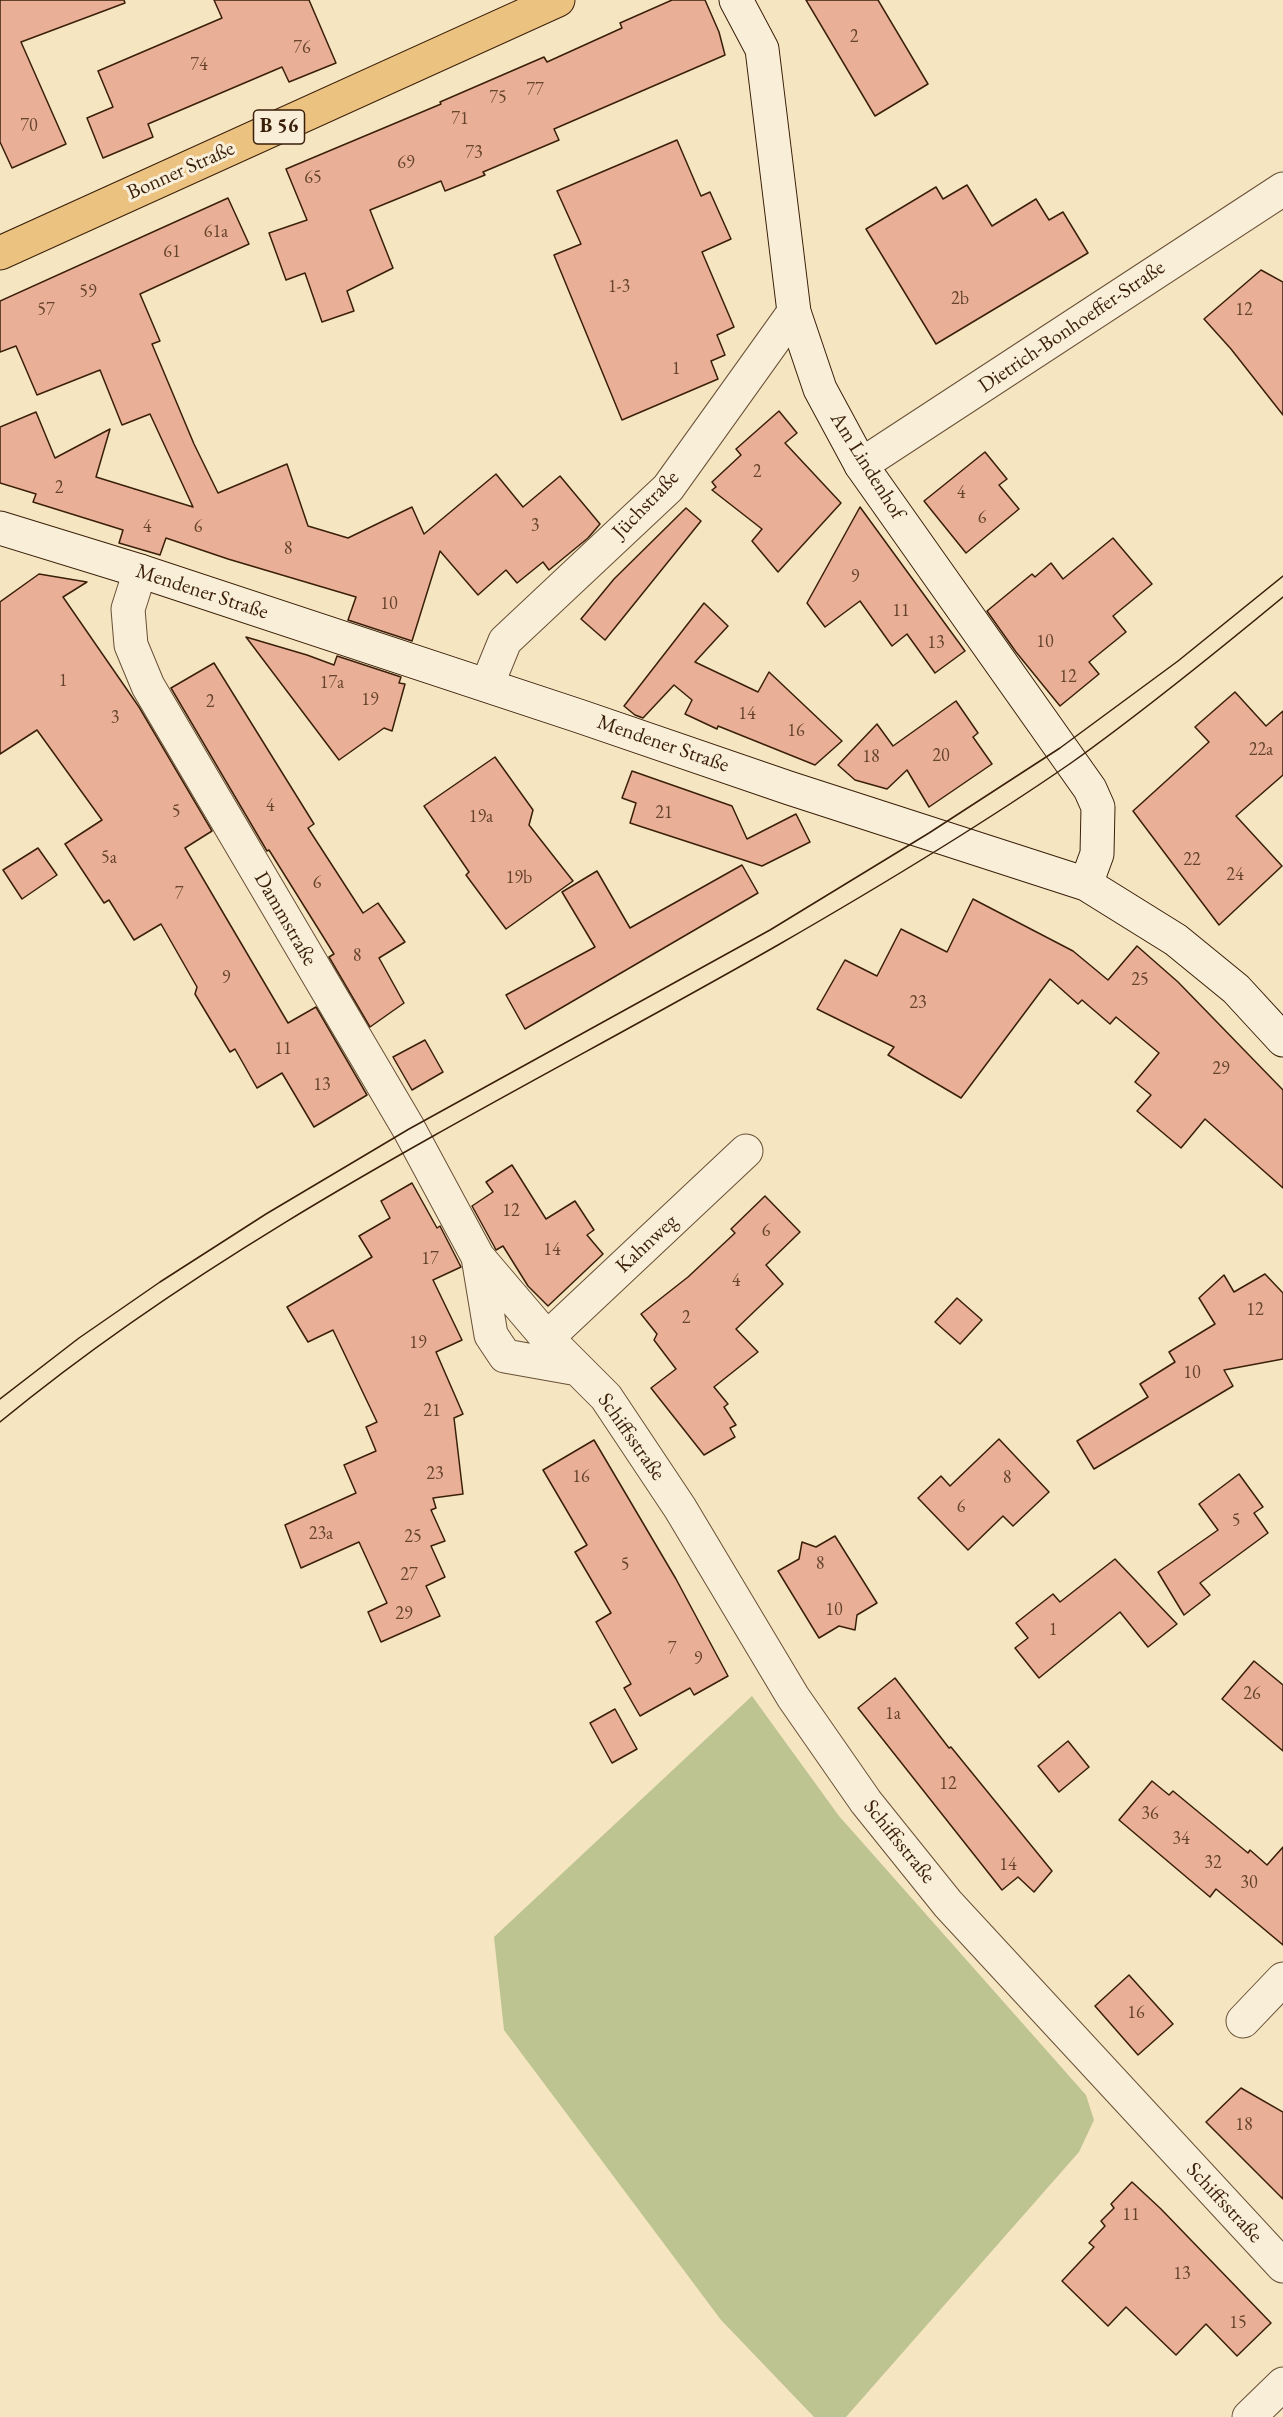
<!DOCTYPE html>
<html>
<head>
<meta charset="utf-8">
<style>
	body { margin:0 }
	canvas { display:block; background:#f6e5c1 }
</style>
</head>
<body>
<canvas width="1283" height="2417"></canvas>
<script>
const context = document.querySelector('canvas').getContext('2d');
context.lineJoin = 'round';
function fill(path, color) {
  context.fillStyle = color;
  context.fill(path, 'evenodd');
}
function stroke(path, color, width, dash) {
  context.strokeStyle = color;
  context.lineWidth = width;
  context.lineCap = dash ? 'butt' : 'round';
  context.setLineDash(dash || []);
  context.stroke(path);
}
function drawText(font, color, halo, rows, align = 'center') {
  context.font = font + ' "EB Garamond",serif';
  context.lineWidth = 6;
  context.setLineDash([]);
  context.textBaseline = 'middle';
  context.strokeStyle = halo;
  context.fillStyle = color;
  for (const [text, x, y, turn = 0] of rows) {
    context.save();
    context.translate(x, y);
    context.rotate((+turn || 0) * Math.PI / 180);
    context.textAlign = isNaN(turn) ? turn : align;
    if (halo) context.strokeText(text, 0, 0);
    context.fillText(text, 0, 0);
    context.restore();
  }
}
fill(new Path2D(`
	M 752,1696 L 839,1816 L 1086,2095 L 1094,2120 L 1079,2152 L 846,2417 L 814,2417 L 721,2320 L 504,2030 L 494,1937 Z`), '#bdc492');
const building = new Path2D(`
	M 0,0 L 124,0 L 125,3 L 21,42 L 66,144 L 12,168 L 0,142 Z
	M 214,0 L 309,0 L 336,63 L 289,82 L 282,67 L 148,124 L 153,137 L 103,158 L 87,118 L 113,107 L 98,71 L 222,18 Z
	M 672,0 L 705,0 L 719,32 L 725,55 L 554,129 L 559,140 L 483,172 L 485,175 L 445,191 L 441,181 L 370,210 L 393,268 L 347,291 L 354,311 L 322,322 L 305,273 L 286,280 L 269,233 L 307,220 L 286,169 L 441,104 L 440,102 L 544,57 L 547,62 L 622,28 L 620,23 Z
	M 806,0 L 878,0 L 928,84 L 875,116 Z
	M 677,140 L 701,196 L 710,192 L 731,239 L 702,252 L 734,327 L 717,335 L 725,355 L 711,361 L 718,379 L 622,420 L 554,255 L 581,244 L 557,191 Z
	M 967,185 L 992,226 L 1036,199 L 1049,220 L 1063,212 L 1088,253 L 936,344 L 866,229 L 936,187 L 943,199 Z
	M 228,198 L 249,244 L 140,294 L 160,341 L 152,344 L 194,444 L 218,493 L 287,464 L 308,526 L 348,538 L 412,507 L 424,534 L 496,474 L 523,507 L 560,476 L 600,524 L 588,538 L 549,570 L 543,562 L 517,583 L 506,570 L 478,595 L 440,551 L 412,641 L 348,620 L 356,597 L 228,559 L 166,538 L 160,555 L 119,543 L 123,530 L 33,502 L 36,494 L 0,483 L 0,427 L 36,412 L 55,458 L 110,429 L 96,477 L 193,507 L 150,414 L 122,425 L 100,370 L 37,395 L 16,346 L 0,352 L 0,301 Z
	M 1261,270 L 1283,282 L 1283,415 L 1231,349 L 1204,319 Z
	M 779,411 L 797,433 L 785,443 L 841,503 L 778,572 L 752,541 L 762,529 L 712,490 L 716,487 L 712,482 L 741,455 L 736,449 Z
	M 985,452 L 1007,479 L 999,485 L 1019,509 L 966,553 L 924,501 Z
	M 860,507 L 965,651 L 935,673 L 907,634 L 892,646 L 860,601 L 825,627 L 807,603 Z
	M 686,508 L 701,521 L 605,640 L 581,619 L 614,579 Z
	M 1113,538 L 1152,584 L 1113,616 L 1126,632 L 1089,662 L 1099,674 L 1060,706 L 1016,652 L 987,611 L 1032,574 L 1035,577 L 1051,563 L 1063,579 Z
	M 39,574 L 87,582 L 63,597 L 139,707 L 212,831 L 185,848 L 288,1023 L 316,1007 L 367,1095 L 314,1127 L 282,1073 L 257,1088 L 235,1049 L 230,1052 L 195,994 L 197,987 L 161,924 L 134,940 L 109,900 L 104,903 L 65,844 L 102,820 L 37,730 L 0,754 L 0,602 Z
	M 704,603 L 728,626 L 695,662 L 758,692 L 769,672 L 842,741 L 815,765 L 718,726 L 717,729 L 685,714 L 692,700 L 674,685 L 643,718 L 635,715 L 624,706 Z
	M 246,637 L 307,655 L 334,665 L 337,656 L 401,677 L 399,683 L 405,684 L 392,731 L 384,728 L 339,760 Z
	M 214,663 L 314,824 L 308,828 L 363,913 L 378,903 L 405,942 L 379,958 L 404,1003 L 370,1027 L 329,957 L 334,954 L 269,850 L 267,851 L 171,688 Z
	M 1235,692 L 1266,726 L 1283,711 L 1283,775 L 1236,816 L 1282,866 L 1219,925 L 1133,811 L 1209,742 L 1195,727 Z
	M 956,701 L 978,733 L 973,737 L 992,764 L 929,807 L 907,770 L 887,789 L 855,780 L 838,765 L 877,724 L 893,746 Z
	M 495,757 L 533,810 L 529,825 L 573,881 L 506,929 L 466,875 L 469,872 L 424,806 Z
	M 632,771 L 732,806 L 747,839 L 796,814 L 810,842 L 762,866 L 630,823 L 636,803 L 622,798 Z
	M 38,848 L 57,875 L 22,899 L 3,870 Z
	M 742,865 L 758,893 L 525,1029 L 506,995 L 595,947 L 562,892 L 597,871 L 630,928 Z
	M 973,899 L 1073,951 L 1108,980 L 1137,946 L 1178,982 L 1283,1090 L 1283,1188 L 1205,1119 L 1181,1148 L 1137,1111 L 1151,1095 L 1135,1082 L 1159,1053 L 1116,1017 L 1110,1024 L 1082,1000 L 1078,1004 L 1050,979 L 961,1098 L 888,1055 L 894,1047 L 817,1009 L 845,960 L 877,976 L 901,929 L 947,952 Z
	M 425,1040 L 443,1072 L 412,1090 L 393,1057 Z
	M 512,1165 L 546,1219 L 575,1201 L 594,1230 L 587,1235 L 603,1254 L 548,1306 L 528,1286 L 503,1246 L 496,1250 L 494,1246 L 472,1206 L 493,1192 L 486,1182 Z
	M 412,1183 L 437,1228 L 440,1226 L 461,1267 L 433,1280 L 462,1340 L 436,1352 L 463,1414 L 454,1418 L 463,1494 L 433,1498 L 436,1508 L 431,1510 L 445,1541 L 431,1546 L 445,1577 L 426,1586 L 440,1616 L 381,1642 L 368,1612 L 387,1603 L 359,1542 L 301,1568 L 285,1525 L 356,1493 L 344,1465 L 376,1451 L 366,1427 L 377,1422 L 333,1330 L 308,1342 L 287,1307 L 372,1257 L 359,1236 L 390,1218 L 381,1201 Z
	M 765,1196 L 800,1232 L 766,1265 L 783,1284 L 736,1329 L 758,1352 L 714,1387 L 728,1404 L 724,1407 L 736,1425 L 730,1428 L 735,1437 L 704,1455 L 651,1388 L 676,1369 L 654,1340 L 657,1334 L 641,1314 L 688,1277 L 735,1233 L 731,1229 Z
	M 1265,1274 L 1283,1293 L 1283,1359 L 1224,1370 L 1233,1386 L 1094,1469 L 1077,1441 L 1148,1397 L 1140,1384 L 1175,1362 L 1169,1352 L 1215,1324 L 1199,1298 L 1224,1275 L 1234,1292 Z
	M 957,1298 L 982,1320 L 960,1344 L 935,1322 Z
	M 999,1439 L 1049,1492 L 1013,1526 L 1003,1516 L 968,1550 L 918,1498 L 941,1476 L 950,1486 Z
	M 594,1440 L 676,1579 L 728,1676 L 694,1695 L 690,1688 L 640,1716 L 624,1688 L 631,1684 L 596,1622 L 611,1613 L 575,1552 L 587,1545 L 543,1470 Z
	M 1239,1474 L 1263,1507 L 1254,1513 L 1268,1533 L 1200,1583 L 1210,1595 L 1184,1615 L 1158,1572 L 1218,1530 L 1199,1504 Z
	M 835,1536 L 877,1603 L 857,1615 L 855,1630 L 839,1626 L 819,1638 L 778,1571 L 799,1559 L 802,1542 L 816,1547 Z
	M 1115,1559 L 1177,1624 L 1148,1647 L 1120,1612 L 1039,1678 L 1015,1648 L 1028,1638 L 1016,1623 L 1053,1594 L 1060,1602 Z
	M 1254,1661 L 1283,1685 L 1283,1751 L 1222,1699 Z
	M 895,1678 L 949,1748 L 951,1747 L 1052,1871 L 1034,1892 L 1018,1877 L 1002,1890 L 858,1708 Z
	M 615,1709 L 637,1749 L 612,1763 L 590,1723 Z
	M 1068,1741 L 1089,1767 L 1059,1792 L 1038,1766 Z
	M 1152,1781 L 1169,1795 L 1173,1791 L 1248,1853 L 1250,1850 L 1267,1865 L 1283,1847 L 1283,1945 L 1216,1889 L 1210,1897 L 1119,1820 Z
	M 1129,1975 L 1173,2024 L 1138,2055 L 1095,2006 Z
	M 1241,2088 L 1283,2112 L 1283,2199 L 1206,2122 Z
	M 1132,2182 L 1161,2209 L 1271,2323 L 1237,2356 L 1206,2324 L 1176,2355 L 1126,2307 L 1108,2326 L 1062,2281 L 1094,2247 L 1089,2243 L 1105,2226 L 1101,2221 L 1114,2208 L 1111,2204 Z`);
fill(building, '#eab097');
stroke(building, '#3a1f09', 1.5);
const street = new Path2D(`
	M 861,465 L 1283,189
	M 140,571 L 128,609 L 131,645 L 148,686 L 409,1129 L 478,1257 L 547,1338 L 606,1397 L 680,1508 L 793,1697 L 866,1802 L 948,1904 L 1283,2266
	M 487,685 L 505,641 L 668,488 L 794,312
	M 478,1257 L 491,1335 L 505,1356 L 578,1369
	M 547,1338 L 746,1151
	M 1243,2021 L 1283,1979
	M 1249,2417 L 1283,2384`);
const secondary = new Path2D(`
	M 736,0 L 762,49 L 794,312 L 820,389 L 861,465 L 1090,789 L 1098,807 L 1097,854 L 1086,884
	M 0,528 L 140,571 L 579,716 L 789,788 L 1086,884 L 1176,940 L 1236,989 L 1283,1040`);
const primary = new Path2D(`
	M 0,253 L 558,0`);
stroke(street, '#695037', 35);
stroke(secondary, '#3a1f09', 35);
stroke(primary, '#3a1f09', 35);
stroke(street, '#f9eed7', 33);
stroke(secondary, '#f9eed7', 33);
stroke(primary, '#ebc280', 33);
stroke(new Path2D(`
	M 0,1399 L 79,1338 L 160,1282 L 266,1214 L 409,1129 L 770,930 L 929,833 L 1060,748 L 1178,661 L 1283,576
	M 0,1422 C 235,1228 514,1096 778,945 C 877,888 977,828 1071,763 C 1144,711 1214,654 1283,597`), '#3a1f09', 1.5);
drawText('18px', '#66432c', null, [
	["2",854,37],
	["76",302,48],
	["74",199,65],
	["77",535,90],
	["75",498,98],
	["71",460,119],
	["70",29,126],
	["73",474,153],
	["69",406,163],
	["65",313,178],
	["61a",216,232],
	["61",172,252],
	["1-3",619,287],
	["59",88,292],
	["2b",960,299],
	["57",46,310],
	["12",1244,310],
	["1",676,369],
	["2",757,472],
	["2",59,488],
	["4",961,493],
	["6",982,518],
	["3",535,526],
	["4",147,527],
	["6",198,527],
	["8",288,549],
	["9",855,577],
	["10",389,604],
	["11",901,611],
	["10",1045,642],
	["13",936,643],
	["12",1068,677],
	["1",63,681],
	["17a",332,683],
	["19",370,700],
	["2",210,702],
	["14",747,714],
	["3",115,718],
	["16",796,731],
	["22a",1261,750],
	["20",941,756],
	["18",871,757],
	["4",270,806],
	["5",176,812],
	["21",664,813],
	["19a",481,817],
	["5a",109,858],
	["22",1192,860],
	["24",1235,875],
	["19b",519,878],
	["6",317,883],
	["7",179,894],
	["8",357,956],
	["9",226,978],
	["25",1140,980],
	["23",918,1003],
	["11",283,1049],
	["29",1221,1069],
	["13",322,1085],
	["12",511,1211],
	["6",766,1231],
	["14",552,1250],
	["17",430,1259],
	["4",736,1281],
	["12",1255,1310],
	["2",686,1318],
	["19",418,1343],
	["10",1192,1373],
	["21",432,1411],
	["23",435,1474],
	["16",581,1477],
	["8",1007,1478],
	["6",961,1507],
	["5",1236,1521],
	["23a",321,1534],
	["25",413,1537],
	["8",820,1564],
	["5",625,1565],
	["27",409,1575],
	["10",834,1610],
	["29",404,1614],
	["1",1053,1630],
	["7",672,1649],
	["9",698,1659],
	["26",1252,1694],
	["1a",893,1714],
	["12",948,1784],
	["36",1150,1814],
	["34",1181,1839],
	["32",1213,1863],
	["14",1008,1865],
	["30",1249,1883],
	["16",1136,2013],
	["18",1244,2125],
	["11",1131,2215],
	["13",1182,2274],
	["15",1238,2323]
]);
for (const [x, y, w] of [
	[279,127,51]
]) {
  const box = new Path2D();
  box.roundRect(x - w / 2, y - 17, w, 34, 4.5);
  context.fillStyle = '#f9eed7';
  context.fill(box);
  stroke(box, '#3a1f09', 1.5);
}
drawText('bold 20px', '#3a1f09', null, [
	["B 56",279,127]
]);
drawText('21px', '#3a1f09', '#f9eed7', [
	["Bonner Straße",181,171,-24],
	["Dietrich-Bonhoeffer-Straße",1072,327,-34],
	["Am Lindenhof",867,466,58],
	["Jüchstraße",646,505,-46],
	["Mendener Straße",202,592,18],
	["Mendener Straße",663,744,19],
	["Dammstraße",285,919,60],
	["Kahnweg",647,1244,-43],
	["Schiffsstraße",631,1437,55],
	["Schiffsstraße",899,1842,51],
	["Schiffsstraße",1224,2203,47]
]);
</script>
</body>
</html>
